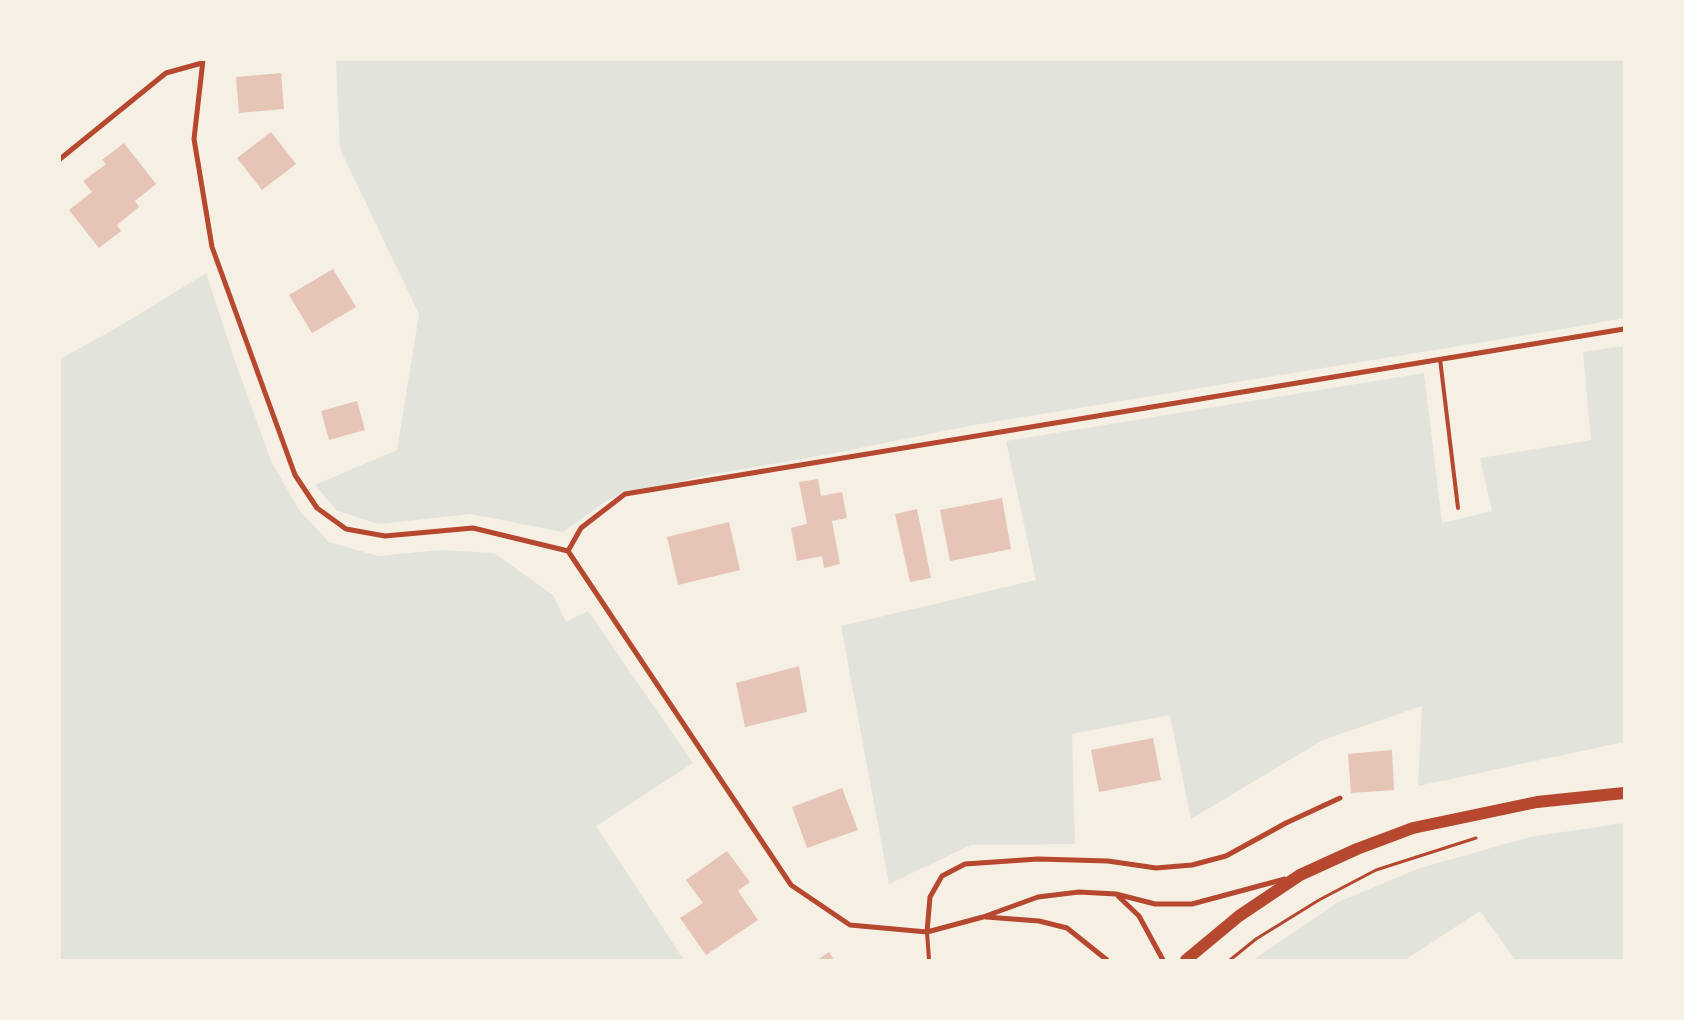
<!DOCTYPE html>
<html>
<head>
<meta charset="utf-8">
<style>
	body { margin:0 }
	#map { position:relative; width:1684px; height:1020px; overflow:hidden; background:#f6efe4; font-family:Roboto,sans-serif }
	canvas { display:block }
	.frame { position:absolute; inset:0; border:61px solid #f6efe4; pointer-events:none }
</style>
</head>
<body>
<div id="map">
<canvas width="1684" height="1020"></canvas>
<div class="frame"></div>
</div>
<script>
const context = document.querySelector('canvas').getContext('2d');
context.lineJoin = 'round';
function fill(path, color) {
  context.fillStyle = color;
  context.fill(path, 'evenodd');
}
function stroke(path, color, width, dash) {
  context.strokeStyle = color;
  context.lineWidth = width;
  context.lineCap = dash ? 'butt' : 'round';
  context.setLineDash(dash || []);
  context.stroke(path);
}
fill(new Path2D(`
	M 336,60 L 1624,60 L 1624,318 L 1557,330 L 974,425 L 830,454 L 703,476 L 609,499 L 563,532 L 471,514 L 378,524 L 336,510 L 315,485 L 397,450 L 419,314 L 340,149 Z
	M 206,273 L 236,364 L 271,461 L 299,510 L 329,542 L 378,556 L 441,550 L 494,553 L 553,595 L 566,622 L 588,611 L 693,763 L 596,826 L 684,960 L 60,960 L 60,359 L 120,326 Z
	M 1624,346 L 1624,742 L 1418,786 L 1422,706 L 1323,740 L 1191,819 L 1170,715 L 1072,734 L 1075,844 L 971,845 L 889,884 L 841,626 L 1036,580 L 1006,441 L 1424,373 L 1442,523 L 1492,511 L 1480,458 L 1591,440 L 1583,352 Z
	M 1624,823 L 1624,960 L 1515,960 L 1480,911 L 1405,960 L 1253,960 L 1338,902 L 1420,868 L 1530,837 Z`), '#e2e4dc');
fill(new Path2D(`
	M 281,73 L 284,109 L 239,113 L 236,77 Z
	M 271,132 L 296,164 L 262,190 L 237,158 Z
	M 124,143 L 156,184 L 135,201 L 139,207 L 117,225 L 121,231 L 99,248 L 69,210 L 92,192 L 83,181 L 106,164 L 102,160 Z
	M 333,269 L 356,307 L 312,333 L 289,295 Z
	M 357,401 L 365,430 L 329,440 L 321,411 Z
	M 818,479 L 821,496 L 842,492 L 847,518 L 832,521 L 840,564 L 824,568 L 822,556 L 797,561 L 791,528 L 807,524 L 799,482 Z
	M 1002,498 L 1011,549 L 950,561 L 940,510 Z
	M 917,509 L 931,578 L 910,582 L 895,514 Z
	M 729,522 L 740,570 L 678,585 L 667,537 Z
	M 799,666 L 807,712 L 745,727 L 736,683 Z
	M 1153,738 L 1161,780 L 1099,792 L 1091,750 Z
	M 1392,750 L 1394,790 L 1351,793 L 1348,754 Z
	M 842,788 L 858,830 L 807,848 L 792,807 Z
	M 727,851 L 750,882 L 738,891 L 758,920 L 706,955 L 680,918 L 703,903 L 686,880 Z
	M 829,952 L 834,960 L 817,960 Z`), '#e6c5b7');
stroke(new Path2D(`
	M 1230,960 L 1256,939 L 1319,900 L 1376,870 L 1476,838`), '#b5482f', 3);
stroke(new Path2D(`
	M 1440,359 L 1458,508
	M 927,932 L 929,960`), '#b5482f', 4);
stroke(new Path2D(`
	M 203,60 L 194,139 L 212,247 L 295,475 L 317,508 L 346,529 L 385,536 L 473,528 L 568,551 L 791,885 L 850,925 L 927,932 L 983,917 L 1038,897 L 1079,892 L 1116,894 L 1155,904 L 1192,904 L 1285,879
	M 60,159 L 166,73 L 202,63
	M 568,551 L 581,528 L 625,494 L 1624,329
	M 1118,896 L 1139,916 L 1163,960
	M 986,917 L 1039,921 L 1067,928 L 1107,960
	M 927,932 L 930,897 L 942,876 L 965,864 L 1038,859 L 1108,861 L 1156,868 L 1192,865 L 1226,856 L 1286,823 L 1340,798`), '#b5482f', 5);
stroke(new Path2D(`
	M 1186,960 L 1239,916 L 1300,875 L 1357,849 L 1413,828 L 1537,802 L 1624,793`), '#b5482f', 12);
</script>
</body>
</html>
